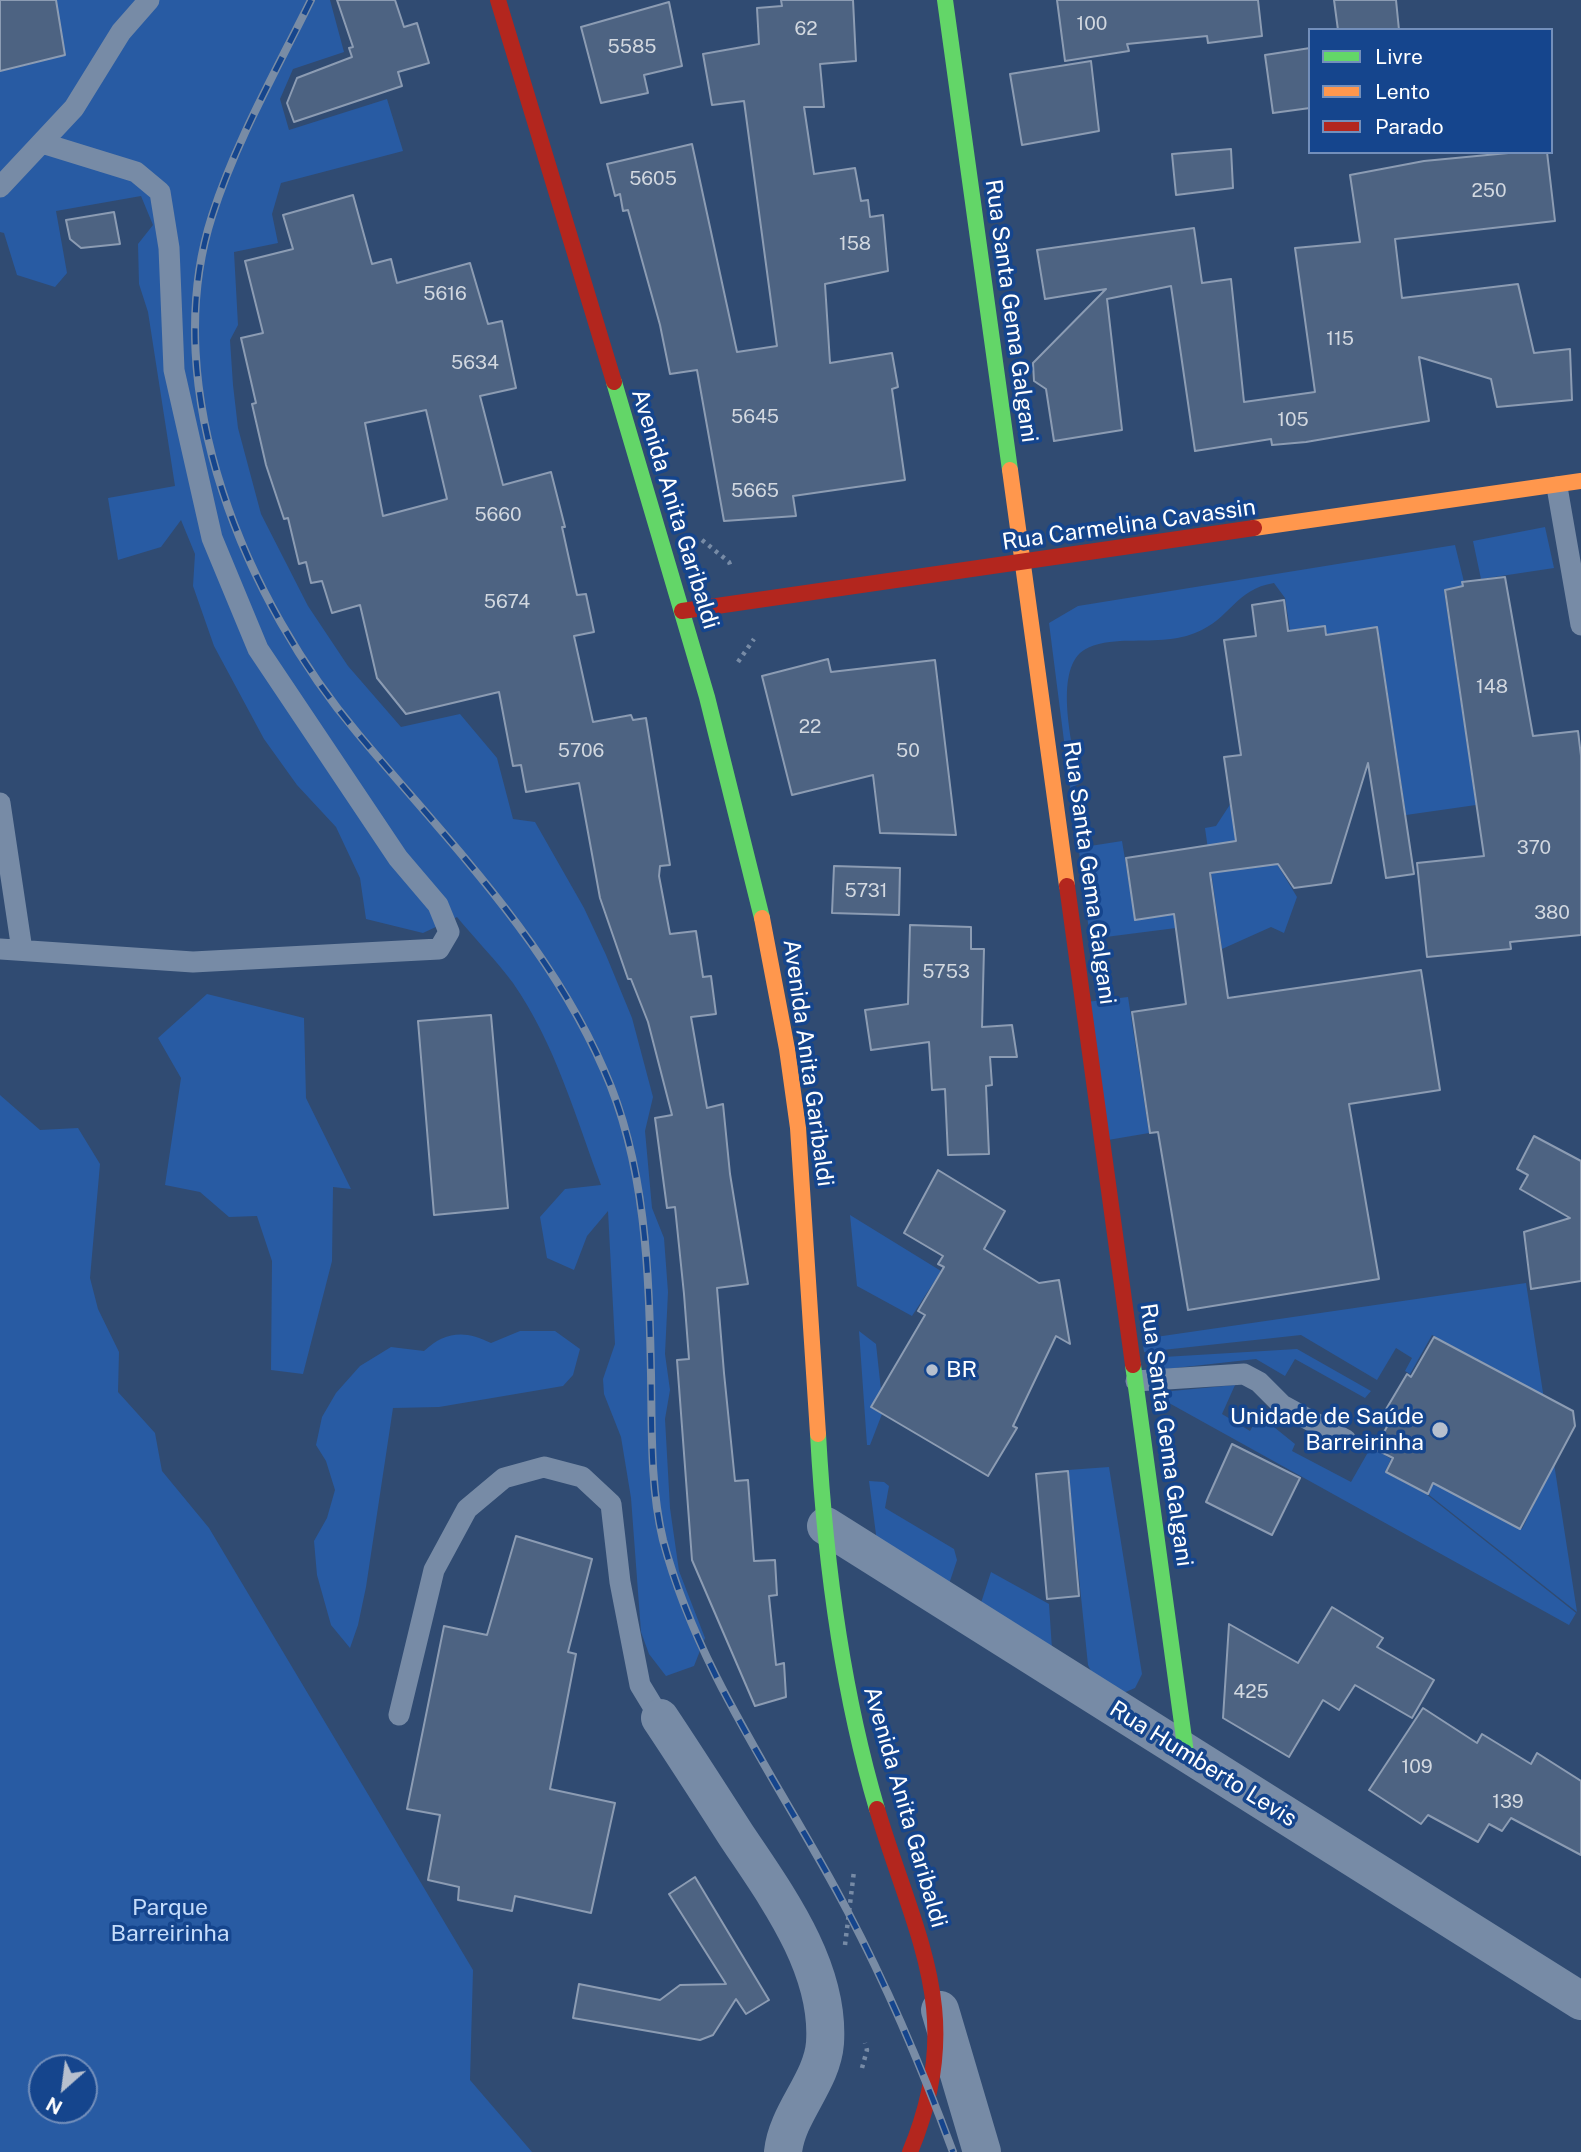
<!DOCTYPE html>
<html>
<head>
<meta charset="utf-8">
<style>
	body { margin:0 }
	#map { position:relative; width:1581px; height:2152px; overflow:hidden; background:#304b72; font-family:"Public Sans",sans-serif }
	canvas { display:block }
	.legend { position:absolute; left:1308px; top:28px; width:245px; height:126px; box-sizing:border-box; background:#15458d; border:2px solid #738fbb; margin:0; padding:9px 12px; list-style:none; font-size:21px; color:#fff }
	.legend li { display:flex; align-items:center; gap:14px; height:35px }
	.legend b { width:35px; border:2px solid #738fbb }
	.north { position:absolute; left:28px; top:2054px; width:70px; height:70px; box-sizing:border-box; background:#15458d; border:2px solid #738fbb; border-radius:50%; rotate:208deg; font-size:19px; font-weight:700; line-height:28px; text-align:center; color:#fff }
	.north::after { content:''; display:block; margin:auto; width:24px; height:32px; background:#b7c0ce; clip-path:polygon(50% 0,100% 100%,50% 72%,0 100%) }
</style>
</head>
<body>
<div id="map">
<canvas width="1581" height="2152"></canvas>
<ul class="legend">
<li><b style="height:9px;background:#63d668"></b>Livre</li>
<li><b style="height:9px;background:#ff974d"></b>Lento</li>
<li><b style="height:9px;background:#b3261e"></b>Parado</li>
</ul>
<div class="north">N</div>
</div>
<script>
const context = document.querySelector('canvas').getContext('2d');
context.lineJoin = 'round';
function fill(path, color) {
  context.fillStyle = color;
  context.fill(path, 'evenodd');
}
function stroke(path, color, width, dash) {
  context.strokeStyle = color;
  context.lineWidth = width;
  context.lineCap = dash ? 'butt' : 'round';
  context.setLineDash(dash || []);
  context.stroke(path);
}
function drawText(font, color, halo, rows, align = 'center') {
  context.font = font + ' "Public Sans",sans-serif';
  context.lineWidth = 7;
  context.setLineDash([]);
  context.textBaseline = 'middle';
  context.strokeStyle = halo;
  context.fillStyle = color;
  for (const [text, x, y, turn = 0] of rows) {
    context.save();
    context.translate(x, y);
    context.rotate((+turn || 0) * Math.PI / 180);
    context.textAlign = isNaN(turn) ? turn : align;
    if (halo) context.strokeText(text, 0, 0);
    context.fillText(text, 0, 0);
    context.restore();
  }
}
fill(new Path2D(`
	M 0,0 L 330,0 L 344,52 L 293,69 L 280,99 L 289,130 L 387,99 L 403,151 L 281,183 L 272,214 L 278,243 L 234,252 L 238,325 L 230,340 L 233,385 L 238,428 L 261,514 L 308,606 L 348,666 L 401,727 L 460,714 L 497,758 L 513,819 L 535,822 L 584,908 L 606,955 L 632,1018 L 653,1097 L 645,1131 L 652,1208 L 664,1238 L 668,1292 L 665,1354 L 670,1390 L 665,1419 L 670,1508 L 679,1571 L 705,1638 L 694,1666 L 666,1676 L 649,1654 L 641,1632 L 631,1498 L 621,1437 L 604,1394 L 603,1379 L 615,1344 L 608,1211 L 587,1236 L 574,1270 L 547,1258 L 540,1217 L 565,1189 L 601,1185 C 576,1118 555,1043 513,983 C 496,960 475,939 457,917 L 423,933 L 366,919 L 360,878 L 336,827 L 297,785 L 264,739 L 214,646 L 193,586 L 195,554 L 181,520 L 161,547 L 118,560 L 108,498 L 175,486 L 148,312 L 139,284 L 138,244 L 153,225 L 141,196 L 56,211 L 67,273 L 55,287 L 17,275 L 4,233 L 0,232 Z
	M 1545,527 L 1554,568 L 1481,579 L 1473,541 Z
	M 1455,545 L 1465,586 L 1444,590 L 1476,805 L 1406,815 L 1378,629 L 1328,636 L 1325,626 L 1290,630 L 1285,598 L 1274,583 C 1235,589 1231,619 1195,633 C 1173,642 1144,640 1120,641 C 1107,642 1090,644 1080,653 C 1054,678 1074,751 1079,784 L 1070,788 L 1049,623 L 1078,606 Z
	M 1081,802 L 1090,846 L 1122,841 L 1135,920 L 1173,914 L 1176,928 L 1090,939 L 1073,803 Z
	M 1231,803 L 1257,867 L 1277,864 L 1297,897 L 1284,933 L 1271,927 L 1222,949 L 1205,828 L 1216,826 Z
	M 207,994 L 304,1018 L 306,1098 L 351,1189 L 333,1187 L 332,1261 L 303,1374 L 271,1370 L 272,1261 L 257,1216 L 229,1217 L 200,1192 L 165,1185 L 181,1078 L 158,1038 Z
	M 1128,997 L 1149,1133 L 1108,1140 L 1086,1002 Z
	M 0,1095 L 40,1130 L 78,1128 L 100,1164 L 90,1278 L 98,1309 L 119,1352 L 118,1392 L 155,1433 L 162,1471 L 209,1528 L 473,1970 L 470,2080 L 532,2152 L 0,2152 ZM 42,2068 L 84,2068 L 84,2110 L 42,2110 Z
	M 850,1215 L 941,1271 L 912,1316 L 857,1286 Z
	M 1526,1283 L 1577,1612 L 1428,1494 L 1433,1483 L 1522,1529 L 1550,1472 L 1528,1460 L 1486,1385 L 1494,1368 L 1432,1335 L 1410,1374 L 1405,1371 L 1412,1358 L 1396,1348 L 1377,1380 L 1301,1335 L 1144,1352 L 1142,1339 Z
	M 520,1331 L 555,1331 L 580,1349 L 573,1375 L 563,1386 L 439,1407 L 393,1408 L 366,1587 L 358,1625 L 350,1648 L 331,1625 L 317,1575 L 314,1541 L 327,1518 L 335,1490 L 326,1461 L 316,1445 L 322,1417 L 336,1393 L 360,1366 L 391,1347 L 424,1351 C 445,1331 466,1330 491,1343 Z
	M 859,1331 L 876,1344 L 881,1390 L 870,1407 L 882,1414 L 870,1445 L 867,1445 Z
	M 1297,1349 L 1371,1391 L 1365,1398 L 1295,1359 L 1285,1376 L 1256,1359 L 1148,1371 L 1147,1358 Z
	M 1235,1385 L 1222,1414 L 1250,1431 L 1259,1415 L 1295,1444 L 1292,1451 L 1351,1482 L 1371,1447 L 1391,1459 L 1385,1472 L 1426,1494 L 1576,1613 L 1569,1625 L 1151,1393 Z
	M 1109,1467 L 1142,1674 L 1135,1688 L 1121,1694 L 1093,1675 L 1088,1665 L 1068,1470 Z
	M 869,1481 L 884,1482 L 889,1486 L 885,1508 L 954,1549 L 957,1560 L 948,1587 L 877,1542 Z
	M 991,1572 L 1049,1604 L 1052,1649 L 980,1606 Z`), '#285ba3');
const building = new Path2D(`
	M 0,0 L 56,0 L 65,55 L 0,71 Z
	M 337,0 L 395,0 L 404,27 L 417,23 L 429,63 L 398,72 L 402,86 L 294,122 L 287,103 L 297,78 L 352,57 L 349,48 L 353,47 Z
	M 781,0 L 853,0 L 856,61 L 820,64 L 824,107 L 804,107 L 814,174 L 855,168 L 861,201 L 868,200 L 870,217 L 883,215 L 888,271 L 825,284 L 830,363 L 892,353 L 898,387 L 892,389 L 905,480 L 793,496 L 796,516 L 724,521 L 697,370 L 670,374 L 660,325 L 628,210 L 623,211 L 620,194 L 615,196 L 607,164 L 692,144 L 737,352 L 777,346 L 744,101 L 712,105 L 703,54 L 759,44 L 757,8 L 782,6 Z
	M 1057,0 L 1258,0 L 1262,36 L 1208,43 L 1207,36 L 1127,44 L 1129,51 L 1065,61 Z
	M 1334,0 L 1396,0 L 1399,30 L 1338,30 Z
	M 669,2 L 682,66 L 644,75 L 648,93 L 601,103 L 581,27 Z
	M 1310,48 L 1310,108 L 1273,113 L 1265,55 Z
	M 1091,61 L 1099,131 L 1022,145 L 1010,74 Z
	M 1231,149 L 1233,188 L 1176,195 L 1172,154 Z
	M 1519,152 L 1547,152 L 1555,221 L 1395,239 L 1402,298 L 1518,284 L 1534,353 L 1570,349 L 1572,400 L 1497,407 L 1491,379 L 1419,357 L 1429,421 L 1306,442 L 1272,445 L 1271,439 L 1195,451 L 1171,286 L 1107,299 L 1122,430 L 1054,441 L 1046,389 L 1034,381 L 1033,363 L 1106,289 L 1045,299 L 1037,250 L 1194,228 L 1202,283 L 1231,279 L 1244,402 L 1315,392 L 1295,248 L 1360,242 L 1350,175 L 1424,161 Z
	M 353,195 L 372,264 L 391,259 L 397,283 L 470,263 L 488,324 L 502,321 L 516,388 L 480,396 L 503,485 L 551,472 L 565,527 L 562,527 L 577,595 L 586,594 L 594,632 L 574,636 L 593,722 L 631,715 L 633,720 L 646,718 L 670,865 L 660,866 L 659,876 L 670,934 L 696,931 L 703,977 L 711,976 L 716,1014 L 691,1017 L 707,1108 L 723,1104 L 730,1174 L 748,1284 L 717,1288 L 724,1373 L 735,1481 L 748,1480 L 754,1561 L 775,1560 L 777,1595 L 769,1596 L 776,1665 L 784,1663 L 786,1697 L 755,1706 L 692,1560 L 677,1360 L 689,1359 L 684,1294 L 675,1207 L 667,1208 L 655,1118 L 672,1115 L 648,1022 L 631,979 L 628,979 L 600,898 L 579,783 L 526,792 L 521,765 L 513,766 L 499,692 L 406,714 L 377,678 L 360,605 L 332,613 L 322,581 L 311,583 L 306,562 L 299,564 L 288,518 L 284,519 L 266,465 L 252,404 L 256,403 L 241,338 L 263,333 L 245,261 L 293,249 L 283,215 ZM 426,410 L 447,499 L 383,516 L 365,423 Z
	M 114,212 L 120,244 L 81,248 L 70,239 L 66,220 Z
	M 1505,577 L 1533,736 L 1578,731 L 1581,756 L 1581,935 L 1510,942 L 1511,949 L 1427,957 L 1417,863 L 1484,856 L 1445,590 L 1463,586 L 1462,582 Z
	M 1284,600 L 1288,631 L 1325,626 L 1326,635 L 1377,627 L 1414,874 L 1386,878 L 1368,763 L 1331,883 L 1294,888 L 1278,864 L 1210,873 L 1228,998 L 1421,970 L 1440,1090 L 1349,1104 L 1379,1279 L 1188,1310 L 1158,1132 L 1150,1133 L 1132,1012 L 1186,1004 L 1174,914 L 1135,920 L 1126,858 L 1236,841 L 1224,757 L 1241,755 L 1224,640 L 1256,636 L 1252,605 Z
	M 828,659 L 831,672 L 935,660 L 956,835 L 880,833 L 873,775 L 792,795 L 762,676 Z
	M 834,866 L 900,868 L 899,915 L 832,913 Z
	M 910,925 L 971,927 L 971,949 L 984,949 L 982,1027 L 1012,1025 L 1017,1057 L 990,1057 L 992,1085 L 986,1086 L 989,1154 L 948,1155 L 945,1089 L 932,1090 L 929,1042 L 871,1050 L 865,1010 L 908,1004 Z
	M 491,1015 L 508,1208 L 434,1215 L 418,1021 Z
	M 1534,1136 L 1581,1161 L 1581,1281 L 1531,1289 L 1524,1232 L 1570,1218 L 1520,1189 L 1528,1175 L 1517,1169 Z
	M 938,1170 L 1005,1211 L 984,1249 L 1039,1283 L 1059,1280 L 1070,1344 L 1056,1336 L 1013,1426 L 1017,1428 L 988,1476 L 871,1407 L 925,1315 L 918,1311 L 944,1267 L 938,1264 L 943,1256 L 904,1233 Z
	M 1434,1337 L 1573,1411 L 1575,1426 L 1520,1529 L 1433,1483 L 1428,1494 L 1386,1472 L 1393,1458 L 1375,1449 L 1390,1421 L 1382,1416 L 1407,1374 L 1411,1377 Z
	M 1232,1444 L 1300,1478 L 1272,1535 L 1206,1502 Z
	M 1068,1471 L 1079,1596 L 1047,1599 L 1036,1474 Z
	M 516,1536 L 592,1559 L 568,1652 L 576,1654 L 550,1789 L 615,1803 L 591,1913 L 515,1896 L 512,1911 L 458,1900 L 459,1887 L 428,1880 L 440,1815 L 407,1809 L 444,1626 L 487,1635 Z
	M 1332,1607 L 1383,1638 L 1377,1647 L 1434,1680 L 1412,1718 L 1355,1685 L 1339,1710 L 1323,1700 L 1289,1757 L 1223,1718 L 1229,1624 L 1298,1663 Z
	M 1423,1708 L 1477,1743 L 1482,1734 L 1531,1764 L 1537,1753 L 1581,1781 L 1581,1855 L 1511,1818 L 1502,1831 L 1489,1824 L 1478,1842 L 1428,1815 L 1421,1824 L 1369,1790 Z
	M 695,1877 L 769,2000 L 746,2014 L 736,1999 L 713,2035 L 700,2040 L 573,2018 L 579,1984 L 660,2000 L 680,1985 L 726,1984 L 669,1894 Z`);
fill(building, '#4d6382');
stroke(building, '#8c9cb3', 2);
stroke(new Path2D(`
	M 702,540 L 729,562 L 731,567
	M 738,662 L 754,639
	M 845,1945 L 854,1871
	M 862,2068 L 867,2050 L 865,2043`), '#778ba6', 4.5, [3.5, 5]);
stroke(new Path2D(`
	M 0,187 L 74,108 L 121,32 L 149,0
	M 1557,487 L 1581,625
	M 0,803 L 22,950
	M 0,949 L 193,962 L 439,949 L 449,932 L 438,905 L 398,858 L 258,649 L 212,538 L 174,370 L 169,248 L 160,192 L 136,172 L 42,143
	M 1136,1381 L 1244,1374 L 1259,1382 L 1282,1405 L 1346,1440
	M 399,1715 L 434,1570 L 467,1509 L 504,1478 L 544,1467 L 582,1477 L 611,1504 L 620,1582 L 640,1685 L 660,1718`), '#778ba6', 21);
stroke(new Path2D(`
	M 826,1526 L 1581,2001
	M 660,1718 C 686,1757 711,1796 736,1835 C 776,1895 830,1967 825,2043 C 822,2082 787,2113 783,2152
	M 940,2010 L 982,2152`), '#778ba6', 38);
stroke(new Path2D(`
	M 945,0 L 1010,470
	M 614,382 L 707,697 L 762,918
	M 1133,1365 L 1186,1753
	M 818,1434 C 825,1561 841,1687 877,1809`), '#63d668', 16);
stroke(new Path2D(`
	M 1010,470 L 1067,886
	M 1254,528 L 1581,481
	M 762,918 L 787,1049 L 798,1128 L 818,1434`), '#ff974d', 16);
stroke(new Path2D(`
	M 498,0 L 614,382
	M 682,611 L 1254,528
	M 1067,886 L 1133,1365
	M 877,1809 C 916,1939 967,2015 910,2152`), '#b3261e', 16);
const rail = new Path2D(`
	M 311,0 C 276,71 236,141 212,216 C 156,390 247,603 359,735 C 448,841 548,941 604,1070 C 646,1164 649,1272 651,1374 C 652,1428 650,1486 663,1540 C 699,1676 784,1789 848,1912 C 888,1988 923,2071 953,2152`);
stroke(rail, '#798ca5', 8);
stroke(rail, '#15458d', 5, [16]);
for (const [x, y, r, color] of [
	[932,1370,7,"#b7c0ce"],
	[1440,1430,9,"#b7c0ce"]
]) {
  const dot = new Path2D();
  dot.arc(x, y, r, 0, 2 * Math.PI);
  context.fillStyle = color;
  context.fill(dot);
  stroke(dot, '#15458d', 2.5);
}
drawText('19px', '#d2d8e0', null, [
	["100",1092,24],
	["62",806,29],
	["5585",632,47],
	["5605",653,179],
	["250",1489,191],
	["158",855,244],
	["5616",445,294],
	["115",1340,339],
	["5634",475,363],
	["5645",755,417],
	["105",1293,420],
	["5665",755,491],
	["5660",498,515],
	["5674",507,602],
	["148",1492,687],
	["22",810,727],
	["5706",581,751],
	["50",908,751],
	["370",1534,848],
	["5731",866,891],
	["380",1552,913],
	["5753",946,972],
	["425",1251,1692],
	["109",1417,1767],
	["139",1508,1802]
]);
drawText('23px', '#fff', '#15458d', [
	["Rua Santa Gema Galgani",1011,311,82],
	["Avenida Anita Garibaldi",675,509,73],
	["Rua Carmelina Cavassin",1129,525,-8],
	["Rua Santa Gema Galgani",1089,873,82],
	["Avenida Anita Garibaldi",808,1063,82],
	["Rua Santa Gema Galgani",1166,1435,82],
	["Rua Humberto Levis",1203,1764,32],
	["Avenida Anita Garibaldi",905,1807,74]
]);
drawText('23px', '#fff', '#15458d', [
	["BR",946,1370],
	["Unidade de Saúde",1424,1417,"right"],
	["Barreirinha",1424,1443,"right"]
], 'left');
drawText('23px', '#c5dcfb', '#15458d', [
	["Parque",170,1908],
	["Barreirinha",170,1934]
]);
</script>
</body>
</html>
